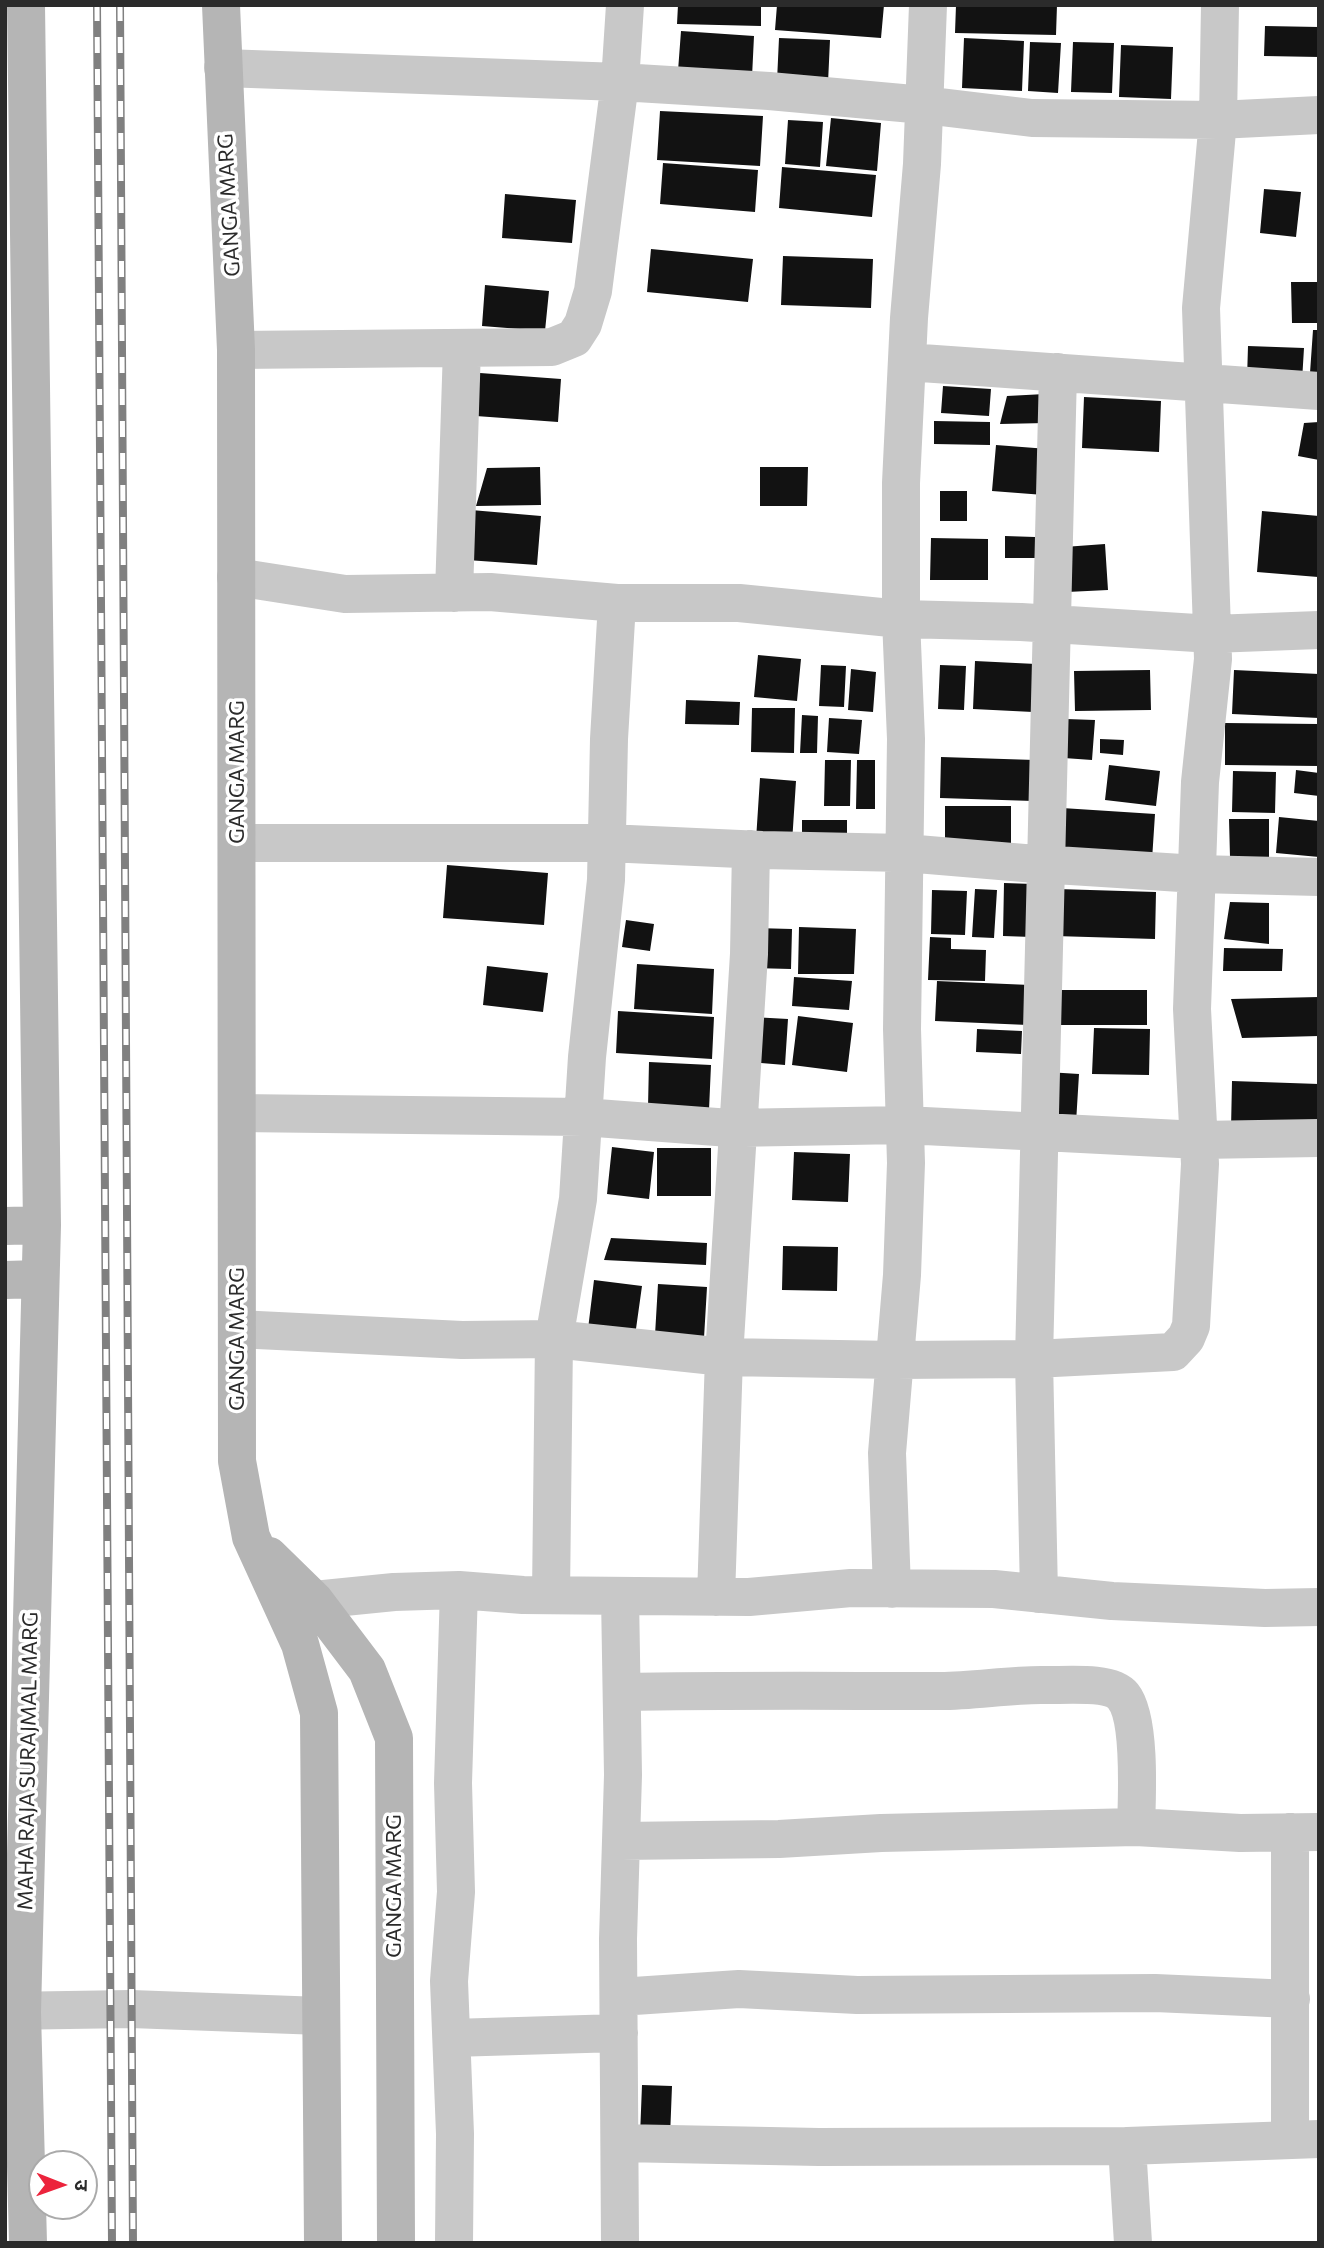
<!DOCTYPE html>
<html>
<head>
<meta charset="utf-8">
<style>
	body { margin:0 }
	#map { position:relative; width:1324px; height:2248px; overflow:hidden; background:#fff; font-family:Commissioner,"Noto Sans Devanagari",sans-serif }
	canvas { display:block }
	.frame { position:absolute; inset:0; border:7px solid #2b2b2b; pointer-events:none }
	.north { position:absolute; left:28px; top:2150px; width:70px; height:70px; box-sizing:border-box; background:#fff; border:2px solid #aaa; border-radius:50%; rotate:91deg; font-size:19px; font-weight:700; line-height:28px; text-align:center; color:#2b2b2b }
	.north::after { content:''; display:block; margin:auto; width:24px; height:32px; background:#ec243c; clip-path:polygon(50% 0,100% 100%,50% 72%,0 100%) }
</style>
</head>
<body>
<div id="map">
<canvas width="1324" height="2248"></canvas>
<div class="frame"></div>
<div class="north">उ</div>
</div>
<script>
const context = document.querySelector('canvas').getContext('2d');
context.lineJoin = 'round';
function fill(path, color) {
  context.fillStyle = color;
  context.fill(path, 'evenodd');
}
function stroke(path, color, width, dash) {
  context.strokeStyle = color;
  context.lineWidth = width;
  context.lineCap = dash ? 'butt' : 'round';
  context.setLineDash(dash || []);
  context.stroke(path);
}
function drawText(font, color, halo, rows, align = 'center') {
  context.font = font + ' Commissioner,sans-serif';
  context.lineWidth = 7;
  context.setLineDash([]);
  context.textBaseline = 'middle';
  context.strokeStyle = halo;
  context.fillStyle = color;
  for (const [text, x, y, turn = 0] of rows) {
    context.save();
    context.translate(x, y);
    context.rotate((+turn || 0) * Math.PI / 180);
    context.textAlign = isNaN(turn) ? turn : align;
    if (halo) context.strokeText(text, 0, 0);
    context.fillText(text, 0, 0);
    context.restore();
  }
}
fill(new Path2D(`
	M 678,5 L 761,5 L 761,26 L 677,24 Z
	M 777,5 L 884,5 L 881,38 L 775,30 Z
	M 956,5 L 1057,5 L 1056,35 L 955,33 Z
	M 1265,26 L 1319,27 L 1319,57 L 1264,56 Z
	M 681,31 L 754,36 L 752,77 L 678,71 Z
	M 779,38 L 830,40 L 828,83 L 777,81 Z
	M 964,38 L 1024,41 L 1022,91 L 962,88 Z
	M 1030,42 L 1061,43 L 1058,93 L 1028,91 Z
	M 1073,42 L 1114,43 L 1112,93 L 1071,92 Z
	M 1121,45 L 1173,47 L 1171,99 L 1119,97 Z
	M 660,111 L 763,116 L 760,166 L 657,160 Z
	M 831,118 L 881,123 L 877,171 L 826,166 Z
	M 788,120 L 823,122 L 820,167 L 785,164 Z
	M 663,163 L 758,170 L 755,212 L 660,204 Z
	M 782,167 L 876,175 L 872,217 L 779,208 Z
	M 1264,189 L 1301,192 L 1296,237 L 1260,233 Z
	M 505,194 L 576,200 L 572,243 L 502,238 Z
	M 651,249 L 753,259 L 748,302 L 647,292 Z
	M 783,256 L 873,259 L 871,308 L 781,305 Z
	M 1291,282 L 1319,282 L 1319,323 L 1292,323 Z
	M 485,285 L 549,291 L 545,331 L 482,326 Z
	M 1313,330 L 1319,330 L 1319,373 L 1310,373 Z
	M 1248,346 L 1304,348 L 1302,381 L 1247,379 Z
	M 480,373 L 561,379 L 558,422 L 476,416 Z
	M 943,386 L 991,389 L 989,416 L 941,413 Z
	M 1045,394 L 1046,423 L 1000,424 L 1007,396 Z
	M 1084,397 L 1161,401 L 1159,452 L 1082,448 Z
	M 934,421 L 990,422 L 990,445 L 934,444 Z
	M 1319,422 L 1319,460 L 1298,456 L 1304,423 Z
	M 996,445 L 1048,449 L 1044,495 L 992,491 Z
	M 540,467 L 541,505 L 476,506 L 487,468 Z
	M 760,467 L 808,467 L 807,506 L 760,506 Z
	M 940,491 L 967,491 L 967,521 L 940,521 Z
	M 471,510 L 541,516 L 537,565 L 467,560 Z
	M 1262,511 L 1319,516 L 1318,577 L 1257,572 Z
	M 1005,536 L 1035,537 L 1035,558 L 1005,558 Z
	M 931,538 L 988,539 L 988,580 L 930,580 Z
	M 1105,544 L 1108,590 L 1067,592 L 1064,547 Z
	M 758,655 L 801,659 L 797,701 L 754,697 Z
	M 975,661 L 1036,664 L 1033,712 L 973,709 Z
	M 821,665 L 846,666 L 844,707 L 819,706 Z
	M 940,665 L 966,666 L 964,710 L 938,709 Z
	M 851,669 L 876,672 L 873,712 L 848,710 Z
	M 1150,670 L 1151,710 L 1075,711 L 1074,671 Z
	M 1234,670 L 1319,674 L 1319,718 L 1232,714 Z
	M 686,700 L 740,702 L 739,725 L 685,724 Z
	M 752,708 L 795,708 L 794,753 L 751,752 Z
	M 802,715 L 818,716 L 817,753 L 800,753 Z
	M 829,718 L 862,720 L 859,754 L 827,752 Z
	M 1066,719 L 1095,720 L 1092,760 L 1064,758 Z
	M 1225,723 L 1319,724 L 1319,766 L 1225,765 Z
	M 1100,739 L 1124,740 L 1123,755 L 1100,753 Z
	M 941,757 L 1035,760 L 1033,801 L 940,798 Z
	M 825,760 L 851,760 L 850,806 L 824,806 Z
	M 857,760 L 875,760 L 875,809 L 856,809 Z
	M 1109,765 L 1160,771 L 1156,806 L 1105,800 Z
	M 1296,770 L 1319,773 L 1319,796 L 1294,793 Z
	M 1233,771 L 1276,772 L 1275,813 L 1232,812 Z
	M 760,778 L 796,781 L 792,843 L 756,840 Z
	M 945,806 L 1011,806 L 1011,851 L 945,851 Z
	M 1062,808 L 1155,814 L 1152,860 L 1059,854 Z
	M 1279,817 L 1319,821 L 1319,857 L 1276,853 Z
	M 1229,819 L 1269,819 L 1269,857 L 1230,857 Z
	M 802,820 L 847,820 L 847,844 L 802,843 Z
	M 447,865 L 548,873 L 544,925 L 443,918 Z
	M 1004,883 L 1033,884 L 1032,937 L 1003,936 Z
	M 975,889 L 997,890 L 994,938 L 972,937 Z
	M 1057,889 L 1156,892 L 1155,939 L 1055,936 Z
	M 932,890 L 967,891 L 965,935 L 931,934 Z
	M 1230,902 L 1269,903 L 1269,944 L 1224,939 Z
	M 626,920 L 654,924 L 650,951 L 622,947 Z
	M 799,927 L 856,929 L 854,974 L 798,974 Z
	M 755,928 L 792,929 L 791,969 L 753,968 Z
	M 930,937 L 951,938 L 951,949 L 986,950 L 985,981 L 928,980 Z
	M 1224,948 L 1283,949 L 1282,971 L 1223,971 Z
	M 637,964 L 714,969 L 712,1014 L 634,1009 Z
	M 487,966 L 548,973 L 543,1012 L 483,1005 Z
	M 794,977 L 852,981 L 849,1010 L 792,1006 Z
	M 937,981 L 1030,985 L 1028,1025 L 935,1021 Z
	M 1058,990 L 1147,990 L 1147,1025 L 1058,1025 Z
	M 1319,997 L 1319,1036 L 1242,1038 L 1231,999 Z
	M 618,1011 L 714,1017 L 712,1059 L 616,1053 Z
	M 798,1016 L 853,1023 L 847,1072 L 792,1065 Z
	M 752,1017 L 788,1019 L 785,1065 L 749,1062 Z
	M 1094,1028 L 1150,1029 L 1149,1075 L 1092,1074 Z
	M 977,1029 L 1022,1031 L 1021,1054 L 976,1052 Z
	M 649,1062 L 711,1065 L 709,1110 L 648,1107 Z
	M 1047,1072 L 1079,1074 L 1076,1123 L 1044,1122 Z
	M 1232,1081 L 1319,1084 L 1319,1131 L 1231,1129 Z
	M 612,1147 L 654,1152 L 649,1199 L 607,1194 Z
	M 657,1148 L 711,1148 L 711,1196 L 657,1196 Z
	M 794,1152 L 850,1154 L 848,1202 L 792,1200 Z
	M 611,1238 L 707,1243 L 706,1265 L 604,1260 Z
	M 783,1246 L 838,1247 L 837,1291 L 782,1290 Z
	M 594,1280 L 642,1286 L 635,1336 L 588,1329 Z
	M 658,1284 L 707,1287 L 704,1338 L 655,1335 Z
	M 642,2085 L 672,2086 L 670,2137 L 640,2136 Z`), '#121212');
stroke(new Path2D(`
	M 223,68 L 620,82 L 769,91 L 924,105 L 1032,118 L 1218,120 L 1319,115
	M 236,350 L 552,347 L 574,338 L 583,324 L 593,291 L 620,82 L 625,5
	M 907,362 L 1319,391
	M 236,577 L 345,594 L 490,592 L 617,603 L 739,603 L 901,619 L 1021,622 L 1212,634 L 1319,630
	M 454,593 L 462,348
	M 237,843 L 607,843 L 762,850 L 905,853 L 1024,863 L 1197,874 L 1319,877
	M 237,1113 L 583,1117 L 730,1128 L 905,1125 L 1199,1140 L 1319,1138
	M 237,1329 L 462,1340 L 554,1339 L 724,1357 L 895,1360 L 1034,1359 L 1173,1352 L 1186,1338 L 1191,1326 L 1200,1164 L 1192,1009 L 1200,782 L 1213,659 L 1201,308 L 1218,120 L 1220,5
	M 892,1589 L 887,1453 L 902,1275 L 906,1163 L 902,1029 L 906,739 L 901,619 L 901,483 L 909,318 L 922,164 L 928,5
	M 1039,1594 L 1034,1359 L 1058,372
	M 551,1595 L 554,1339 L 578,1199 L 587,1057 L 606,880 L 609,739 L 617,603
	M 620,1596 L 623,1775 L 618,1939 L 620,2243
	M 716,1597 L 724,1357 L 749,954 L 751,849
	M 287,1611 L 314,1600 L 394,1592 L 459,1590 L 523,1595 L 749,1597 L 851,1588 L 994,1589 L 1112,1601 L 1265,1608 L 1319,1607
	M 622,1692 C 728,1690 834,1691 940,1691 C 974,1691 1007,1685 1041,1685 C 1061,1686 1110,1680 1123,1696 C 1141,1718 1137,1798 1136,1827 L 1240,1833 L 1319,1832
	M 1290,1832 L 1290,2138
	M 621,1841 L 779,1839 L 881,1833 L 1136,1827
	M 619,1997 L 739,1989 L 857,1995 L 1155,1993 L 1291,1999
	M 5,2011 L 131,2009 L 321,2016
	M 452,2038 L 619,2033
	M 620,2143 L 819,2147 L 1127,2146 L 1319,2139
	M 1127,2146 L 1133,2243
	M 454,2243 L 455,2134 L 449,1981 L 456,1892 L 453,1783 L 459,1590`), '#c8c8c8', 38);
stroke(new Path2D(`
	M 26,5 L 42,1225 L 22,2012 L 28,2243
	M 221,5 L 236,350 L 237,1461 L 251,1537 L 300,1644 L 319,1713 L 323,2243
	M 5,1226 L 42,1225
	M 5,1280 L 40,1279
	M 269,1556 L 314,1600 L 367,1670 L 394,1738 L 396,2243`), '#b5b5b5', 38);
const rail = new Path2D(`
	M 97,5 L 112,2243
	M 120,5 L 133,2243`);
stroke(rail, '#808080', 8);
stroke(rail, '#fff', 5, [16]);
drawText('21px', '#2b2b2b', '#fff', [
	["GANGA MARG",229,205,-93],
	["GANGA MARG",237,772,-90],
	["GANGA MARG",237,1339,-90],
	["MAHA RAJA SURAJMAL MARG",28,1761,-89],
	["GANGA MARG",394,1886,-90]
]);
</script>
</body>
</html>
